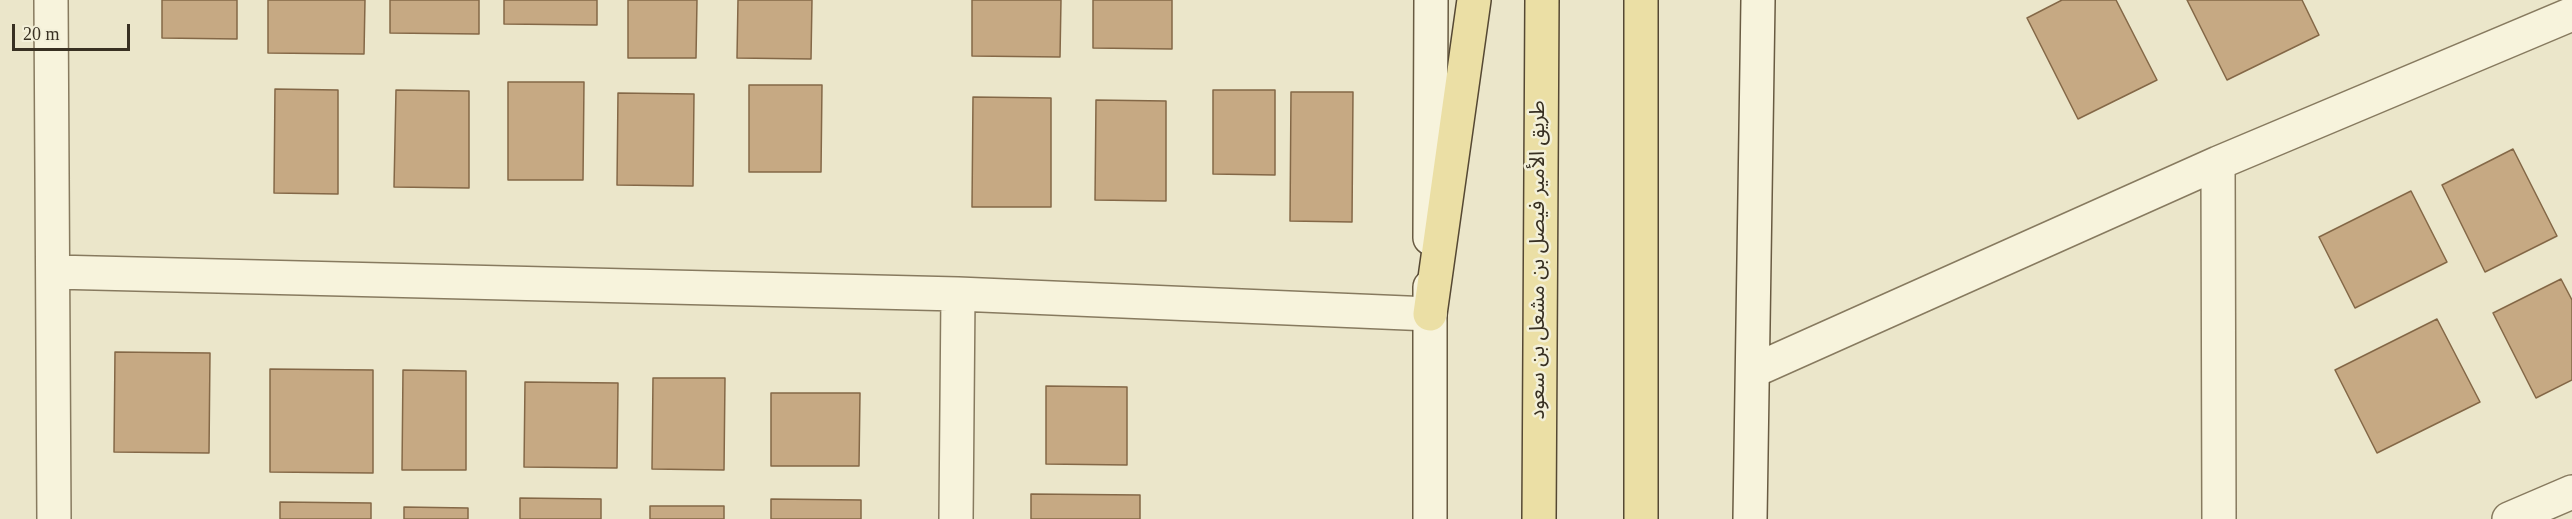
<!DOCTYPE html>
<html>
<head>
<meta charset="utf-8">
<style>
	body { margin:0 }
	#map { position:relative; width:2572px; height:519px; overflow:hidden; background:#ebe6ca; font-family:Georgia,serif }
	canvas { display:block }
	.scale { position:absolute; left:12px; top:24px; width:118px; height:27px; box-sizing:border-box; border:3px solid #383022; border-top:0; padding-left:8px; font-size:18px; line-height:21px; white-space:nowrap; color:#383022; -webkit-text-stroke:4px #f3f0d9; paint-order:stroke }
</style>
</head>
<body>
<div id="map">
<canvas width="2572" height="519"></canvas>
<div class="scale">20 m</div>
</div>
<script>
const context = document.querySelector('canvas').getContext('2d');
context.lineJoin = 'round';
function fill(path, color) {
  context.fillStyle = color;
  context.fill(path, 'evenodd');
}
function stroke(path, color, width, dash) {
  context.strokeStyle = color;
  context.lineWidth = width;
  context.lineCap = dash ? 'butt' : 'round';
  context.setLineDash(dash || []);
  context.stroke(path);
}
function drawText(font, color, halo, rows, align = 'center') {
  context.font = font + ' Georgia,"Noto Sans Arabic",serif';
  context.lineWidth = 5;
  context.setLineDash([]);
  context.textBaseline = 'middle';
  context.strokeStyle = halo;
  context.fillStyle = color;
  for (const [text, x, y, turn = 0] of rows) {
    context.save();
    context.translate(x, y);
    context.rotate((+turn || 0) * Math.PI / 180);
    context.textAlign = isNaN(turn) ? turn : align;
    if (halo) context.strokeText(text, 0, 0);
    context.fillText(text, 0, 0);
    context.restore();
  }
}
const building = new Path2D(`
	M 162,0 L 237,0 L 237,39 L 162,38 Z
	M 268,0 L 365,0 L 364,54 L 268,53 Z
	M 390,0 L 479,0 L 479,34 L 390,33 Z
	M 504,0 L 597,0 L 597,25 L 504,24 Z
	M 628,0 L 697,0 L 696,58 L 628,58 Z
	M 738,0 L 812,0 L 811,59 L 737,58 Z
	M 972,0 L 1061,0 L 1060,57 L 972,56 Z
	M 1093,0 L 1172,0 L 1172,49 L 1093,48 Z
	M 2062,0 L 2116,0 L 2157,80 L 2078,119 L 2027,18 Z
	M 2187,0 L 2302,0 L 2319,35 L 2227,80 Z
	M 508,82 L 584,82 L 583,180 L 508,180 Z
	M 749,85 L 822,85 L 821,172 L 749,172 Z
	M 275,89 L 338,90 L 338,194 L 274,193 Z
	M 396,90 L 469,91 L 469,188 L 394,187 Z
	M 1213,90 L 1275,90 L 1275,175 L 1213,174 Z
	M 1291,92 L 1353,92 L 1352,222 L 1290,221 Z
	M 618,93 L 694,94 L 693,186 L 617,185 Z
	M 973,97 L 1051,98 L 1051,207 L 972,207 Z
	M 1096,100 L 1166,101 L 1166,201 L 1095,200 Z
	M 2513,149 L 2557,236 L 2485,272 L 2442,185 Z
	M 2411,191 L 2447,262 L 2355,308 L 2319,237 Z
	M 2561,279 L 2572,300 L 2572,380 L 2536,398 L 2493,313 Z
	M 2437,319 L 2480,402 L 2377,453 L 2335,370 Z
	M 115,352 L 210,353 L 209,453 L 114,452 Z
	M 270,369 L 373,370 L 373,473 L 270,472 Z
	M 403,370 L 466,371 L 466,470 L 402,470 Z
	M 653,378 L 725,378 L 724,470 L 652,469 Z
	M 525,382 L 618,383 L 617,468 L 524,467 Z
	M 1046,386 L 1127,387 L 1127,465 L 1046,464 Z
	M 771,393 L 860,393 L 859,466 L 771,466 Z
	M 1031,494 L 1140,495 L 1140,519 L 1031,519 Z
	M 520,498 L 601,499 L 601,519 L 520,519 Z
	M 771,499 L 861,500 L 861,519 L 771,519 Z
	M 280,502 L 371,503 L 371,519 L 280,519 Z
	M 650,506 L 724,506 L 724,519 L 650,519 Z
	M 404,507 L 468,508 L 468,519 L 404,519 Z`);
fill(building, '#c6a983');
stroke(building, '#846847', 1.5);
const minor = new Path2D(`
	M 51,0 L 54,519
	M 2218,163 L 2219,519
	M 54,272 L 958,294
	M 1753,371 L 2218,163 L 2572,14
	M 956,519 L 958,294 L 1430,314
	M 2509,519 L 2572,492`);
const secondary = new Path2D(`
	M 1430,238 L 1431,0
	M 1430,519 L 1430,287
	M 1750,519 L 1758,0`);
const primary = new Path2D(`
	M 1430,314 L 1474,0
	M 1539,519 L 1542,0
	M 1641,519 L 1641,0`);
stroke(minor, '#877a5f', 36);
stroke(secondary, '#695b42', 36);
stroke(primary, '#554833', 36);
stroke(minor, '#f7f3dc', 33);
stroke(secondary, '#f7f3dc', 33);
stroke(primary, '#ebdfa5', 33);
drawText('21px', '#383022', '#f3f0d9', [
	["طريق الأمير فيصل بن مشعل بن سعود",1541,260,-90]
]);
</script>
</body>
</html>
